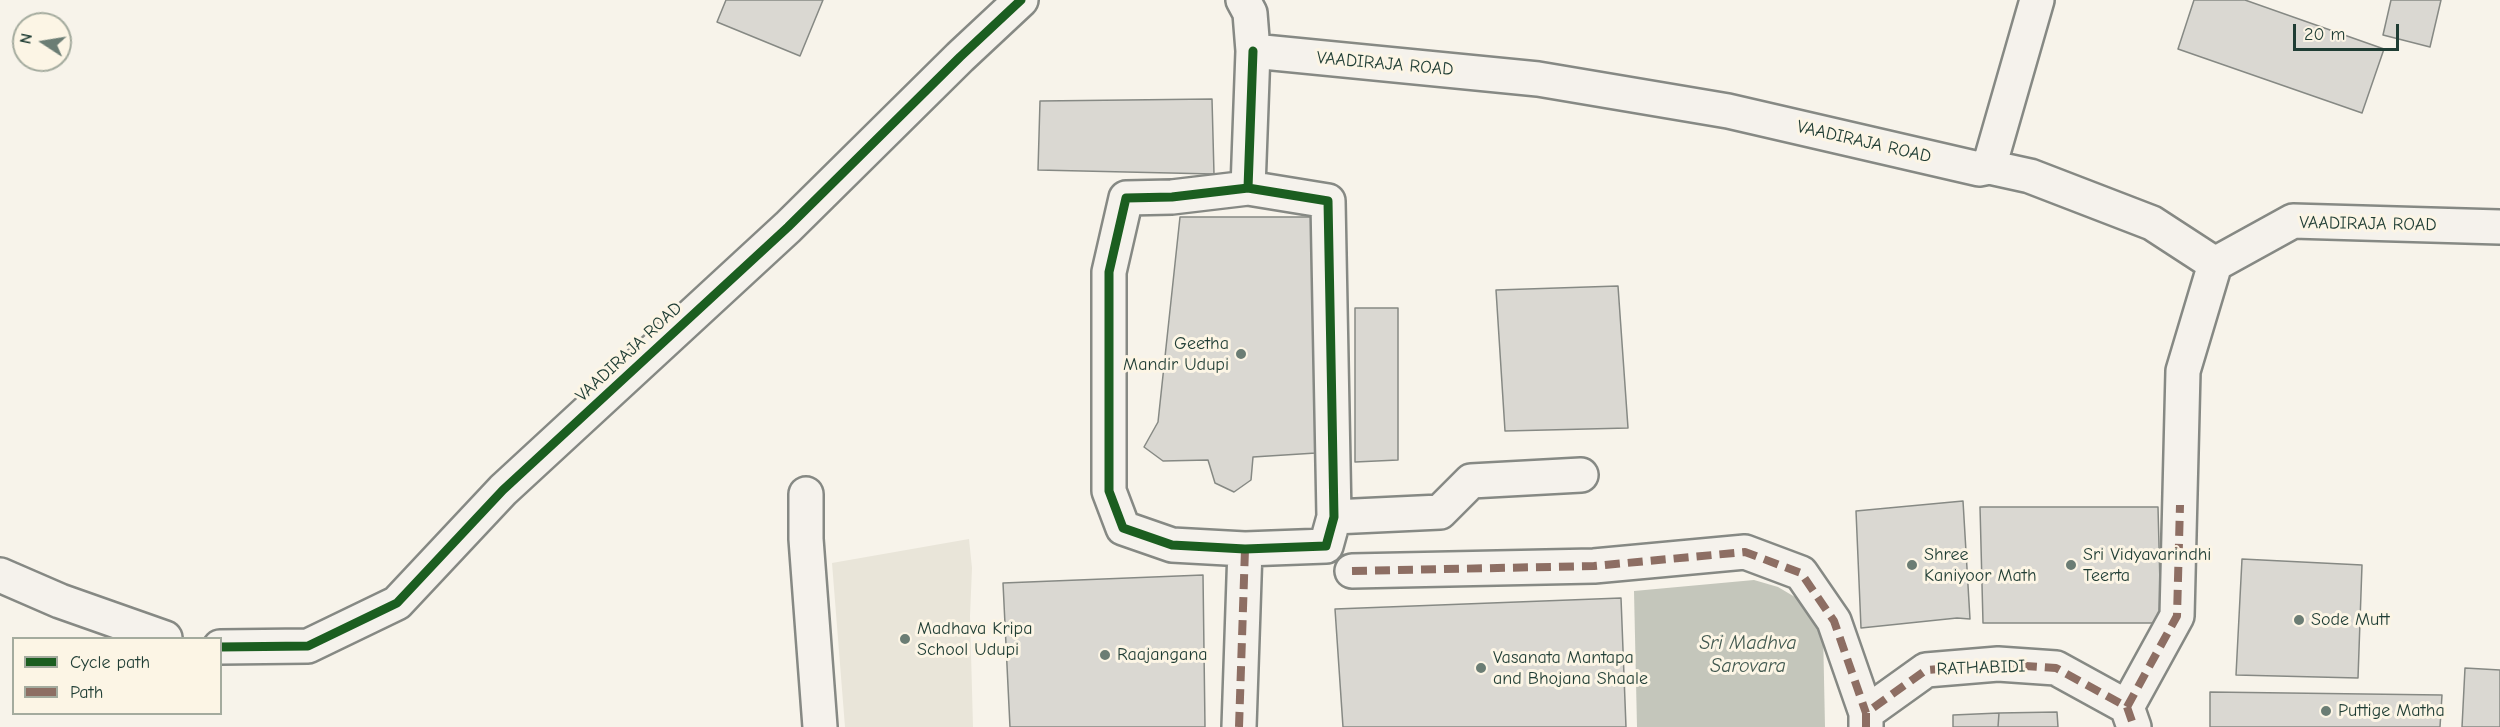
<!DOCTYPE html>
<html>
<head>
<meta charset="utf-8">
<style>
	body { margin:0 }
	#map { position:relative; width:2500px; height:727px; overflow:hidden; background:#f7f3ea; font-family:"Comic Neue",sans-serif }
	canvas { display:block }
	.legend { position:absolute; left:12px; top:637px; width:210px; height:78px; box-sizing:border-box; background:#fcf5e5; border:2px solid #a4ab9e; margin:0; padding:8px 10px; list-style:none; font-size:18px; color:#1f3d34 }
	.legend li { display:flex; align-items:center; gap:12px; height:30px }
	.legend b { width:30px; border:2px solid #a4ab9e }
	.north { position:absolute; left:12px; top:12px; width:60px; height:60px; box-sizing:border-box; background:#fcf5e5; border:2px solid #a4ab9e; border-radius:50%; rotate:282deg; font-size:16px; font-weight:700; line-height:24px; text-align:center; color:#1f3d34 }
	.north::after { content:''; display:block; margin:auto; width:21px; height:27px; background:#6b7d74; clip-path:polygon(50% 0,100% 100%,50% 72%,0 100%) }
	.scale { position:absolute; left:2293px; top:24px; width:106px; height:27px; box-sizing:border-box; border:3px solid #1f3d34; border-top:0; padding-left:8px; font-size:18px; line-height:21px; white-space:nowrap; color:#1f3d34; -webkit-text-stroke:4px #fcf5e5; paint-order:stroke }
</style>
</head>
<body>
<div id="map">
<canvas width="2500" height="727"></canvas>
<ul class="legend">
<li><b style="height:8px;background:#1b5e20"></b>Cycle path</li>
<li><b style="height:8px;background:#8d6e63"></b>Path</li>
</ul>
<div class="north">N</div>
<div class="scale">20 m</div>
</div>
<script>
const context = document.querySelector('canvas').getContext('2d');
context.lineJoin = 'round';
function fill(path, color) {
  context.fillStyle = color;
  context.fill(path, 'evenodd');
}
function stroke(path, color, width, dash) {
  context.strokeStyle = color;
  context.lineWidth = width;
  context.lineCap = dash ? 'butt' : 'round';
  context.setLineDash(dash || []);
  context.stroke(path);
}
function drawText(font, color, halo, rows, align = 'center') {
  context.font = font + ' "Comic Neue",sans-serif';
  context.lineWidth = 6;
  context.setLineDash([]);
  context.textBaseline = 'middle';
  context.strokeStyle = halo;
  context.fillStyle = color;
  for (const [text, x, y, turn = 0] of rows) {
    context.save();
    context.translate(x, y);
    context.rotate((+turn || 0) * Math.PI / 180);
    context.textAlign = isNaN(turn) ? turn : align;
    if (halo) context.strokeText(text, 0, 0);
    context.fillText(text, 0, 0);
    context.restore();
  }
}
fill(new Path2D(`
	M 969,539 L 972,568 L 970,616 L 973,727 L 845,727 L 832,563 Z`), '#e9e5d9');
fill(new Path2D(`
	M 1754,580 L 1778,587 L 1800,600 L 1823,630 L 1825,727 L 1637,727 L 1634,591 Z`), '#c4c6bb');
const building = new Path2D(`
	M 726,0 L 823,0 L 800,56 L 717,22 Z
	M 2194,0 L 2245,0 L 2384,49 L 2362,113 L 2178,49 Z
	M 2391,0 L 2441,0 L 2430,47 L 2383,35 Z
	M 1212,99 L 1214,174 L 1038,170 L 1040,101 Z
	M 1180,217 L 1317,217 L 1316,453 L 1253,457 L 1251,480 L 1234,492 L 1215,483 L 1208,460 L 1163,461 L 1144,447 L 1158,422 Z
	M 1618,286 L 1628,428 L 1505,431 L 1496,290 Z
	M 1355,308 L 1398,308 L 1398,460 L 1355,462 Z
	M 1963,501 L 1970,619 L 1957,618 L 1861,628 L 1856,511 Z
	M 1980,507 L 2158,507 L 2161,623 L 1983,623 Z
	M 2242,559 L 2362,565 L 2358,678 L 2236,675 Z
	M 1203,575 L 1205,727 L 1010,727 L 1003,583 Z
	M 1621,598 L 1626,727 L 1343,727 L 1335,609 Z
	M 2465,668 L 2500,670 L 2500,727 L 2462,727 Z
	M 2210,692 L 2442,695 L 2440,727 L 2210,727 Z
	M 2057,712 L 2058,727 L 1998,727 L 1999,713 Z
	M 1999,713 L 1998,727 L 1953,727 L 1953,715 Z`);
fill(building, '#dad8d2');
stroke(building, '#868984', 1.5);
const minor = new Path2D(`
	M 1243,0 L 1250,13 L 1253,51 L 1538,79 L 1728,111 L 1979,169 L 1989,167 L 2030,176 L 2152,223 L 2215,264
	M 1989,167 L 2037,0
	M 1248,188 L 1328,201 L 1334,517 L 1326,546 L 1245,549 L 1172,545 L 1123,528 L 1109,491 L 1109,272 L 1126,198 L 1172,197 L 1248,188 L 1253,51
	M 2215,264 L 2293,221 L 2500,227
	M 806,494 L 806,539 L 820,727
	M 1334,517 L 1440,512 L 1471,481 L 1581,475
	M 1352,571 L 1594,566 L 1745,552 L 1801,573 L 1834,621 L 1866,713
	M 0,575 L 60,601 L 165,638
	M 220,647 L 308,646 L 397,603 L 503,490 L 788,227 L 960,57 L 1021,0
	M 2127,707 L 2177,616 L 2183,371 L 2215,264
	M 1239,727 L 1245,549
	M 1866,727 L 1866,713 L 1926,670 L 1998,664 L 2056,668 L 2127,707 L 2134,727`);
stroke(minor, '#868984', 38);
stroke(minor, '#f5f2ec', 33);
stroke(new Path2D(`
	M 1352,571 L 1594,566 L 1745,552 L 1801,573 L 1834,621 L 1866,713
	M 2127,707 L 2177,616 L 2180,505
	M 1239,727 L 1245,549
	M 1866,727 L 1866,713 L 1926,670 L 1998,664 L 2056,668 L 2127,707 L 2134,727`), '#8d6e63', 8, [15, 8]);
stroke(new Path2D(`
	M 1248,188 L 1328,201 L 1334,517 L 1326,546 L 1245,549 L 1172,545 L 1123,528 L 1109,491 L 1109,272 L 1126,198 L 1172,197 L 1248,188 L 1253,51
	M 220,647 L 308,646 L 397,603 L 503,490 L 788,227 L 960,57 L 1021,0`), '#1b5e20', 9);
for (const [x, y, r, color] of [
	[1241,354,6,"#6b7d74"],
	[1912,565,6,"#6b7d74"],
	[2071,565,6,"#6b7d74"],
	[2299,620,6,"#6b7d74"],
	[905,639,6,"#6b7d74"],
	[1105,655,6,"#6b7d74"],
	[1481,668,6,"#6b7d74"],
	[2326,711,6,"#6b7d74"]
]) {
  const dot = new Path2D();
  dot.arc(x, y, r, 0, 2 * Math.PI);
  context.fillStyle = color;
  context.fill(dot);
  stroke(dot, '#fcf5e5', 2);
}
drawText('18px', '#1f3d34', '#fcf5e5', [
	["VAADIRAJA ROAD",1385,64,5],
	["VAADIRAJA ROAD",1864,142,13],
	["VAADIRAJA ROAD",2368,224,1],
	["VAADIRAJA ROAD",629,352,-43],
	["RATHABIDI",1981,668,-2]
]);
drawText('18px', '#1f3d34', '#fcf5e5', [
	["Geetha",1229,344,"right"],
	["Mandir Udupi",1229,365,"right"],
	["Shree",1924,555],
	["Kaniyoor Math",1924,576],
	["Sri Vidyavarindhi",2083,555],
	["Teerta",2083,576],
	["Sode Mutt",2311,620],
	["Madhava Kripa",917,629],
	["School Udupi",917,650],
	["Raajangana",1117,655],
	["Vasanata Mantapa",1493,658],
	["and Bhojana Shaale",1493,679],
	["Puttige Matha",2338,711]
], 'left');
drawText('italic 20px', '#435a51', '#fcf5e5', [
	["Sri Madhva",1748,643],
	["Sarovara",1748,666]
]);
</script>
</body>
</html>
